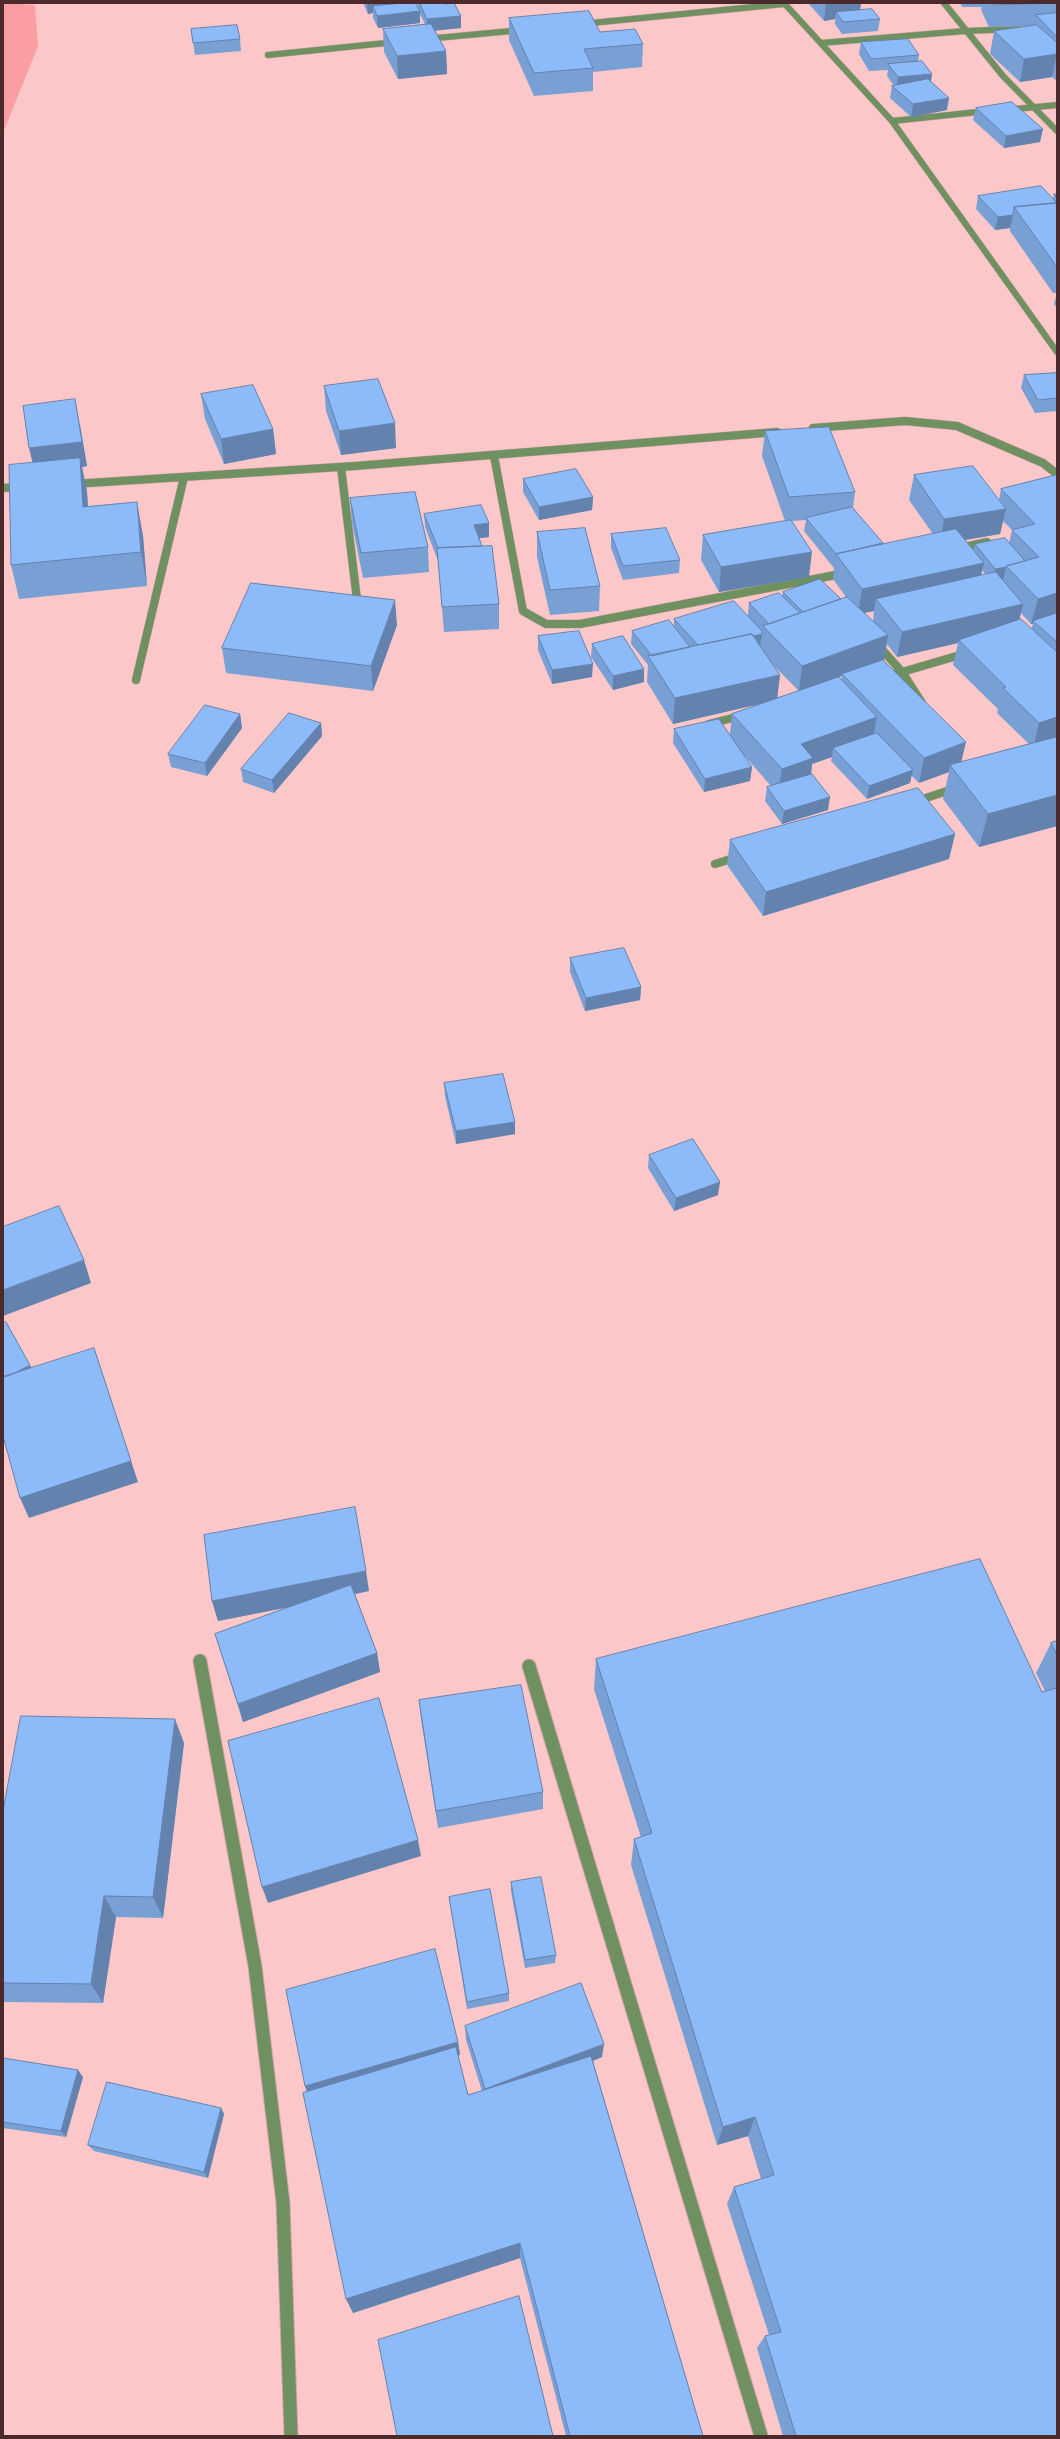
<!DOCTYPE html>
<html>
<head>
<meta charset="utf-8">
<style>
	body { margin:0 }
	#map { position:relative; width:1060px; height:2439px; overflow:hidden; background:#fcc7c8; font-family:"PT Sans",sans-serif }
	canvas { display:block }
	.frame { position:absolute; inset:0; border:4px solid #4c2a2c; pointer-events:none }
</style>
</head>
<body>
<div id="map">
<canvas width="1060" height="2439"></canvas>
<div class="frame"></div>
</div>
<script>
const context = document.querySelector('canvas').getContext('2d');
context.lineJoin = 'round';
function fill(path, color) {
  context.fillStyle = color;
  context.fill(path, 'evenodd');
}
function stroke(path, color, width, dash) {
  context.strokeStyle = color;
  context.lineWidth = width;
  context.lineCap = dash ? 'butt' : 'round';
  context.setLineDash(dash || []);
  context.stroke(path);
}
fill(new Path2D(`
	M 3,3 L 35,5 L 38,46 L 3,133 Z`), '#fa9ea3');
const minorFar2 = new Path2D(`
	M 784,3 L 892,121 L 1057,352
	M 944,3 L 1003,76 L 1057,131
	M 581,24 L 784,4
	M 426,39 L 522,30
	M 821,43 L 965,31 L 1019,29
	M 268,55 L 396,42
	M 1005,110 L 1057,105
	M 892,121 L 987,111`);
const minorFar1 = new Path2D(`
	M 813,428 L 905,421 L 957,426 L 1043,463 L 1057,474
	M 494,456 L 523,611 L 546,624 L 580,624 L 846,573
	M 341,467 L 358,608
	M 73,484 L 355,466 L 777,432
	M 3,488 L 21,487
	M 956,549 L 987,542
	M 877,644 L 902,672 L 922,703
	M 885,677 L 967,653
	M 136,680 L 184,477
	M 709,724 L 744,715
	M 914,802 L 956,788
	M 715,864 L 740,856`);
const minor = new Path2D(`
	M 200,1661 L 255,1966 L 283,2203 L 291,2436
	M 529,1666 L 761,2436`);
stroke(minorFar2, '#d5a4a6', 7);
stroke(minorFar1, '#d5a4a6', 9);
stroke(minor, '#d5a4a6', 15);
stroke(minorFar2, '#6f9061', 6);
stroke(minorFar1, '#6f9061', 8);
stroke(minor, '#6f9061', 13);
fill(new Path2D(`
	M 363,3 L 415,3 L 418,9 L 417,3 L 467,3 L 455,4 L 461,28 L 435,31 L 446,51 L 447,74 L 398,79 L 384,52 L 383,29 L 425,24 L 420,14 L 420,23 L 378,28 L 373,18 L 373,13 L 368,14 Z
	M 808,3 L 861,3 L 860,10 L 880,19 L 878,31 L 842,34 L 835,24 L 835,19 L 824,21 Z
	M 960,3 L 1057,3 L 1057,81 L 1052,77 L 1020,82 L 990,54 L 994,31 L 1030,26 L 989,27 L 981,10 L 982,7 L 962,7 Z
	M 509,18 L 600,32 L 643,44 L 642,67 L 593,72 L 593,91 L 534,96 L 509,40 Z
	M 191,29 L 240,39 L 241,51 L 195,55 Z
	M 861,42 L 919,55 L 918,61 L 932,74 L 931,82 L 947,110 L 911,117 L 890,98 L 892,86 L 894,86 L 887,76 L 888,70 L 869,71 L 859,54 Z
	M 976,108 L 1040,142 L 1004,148 L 973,120 Z
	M 1054,194 L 1057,194 L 1057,308 L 1054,304 L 1057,293 L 1053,293 L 1010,231 L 1010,228 L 995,230 L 976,209 L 978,196 L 1053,199 Z
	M 1057,373 L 1057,411 L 1035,413 L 1021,388 L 1024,375 Z
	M 324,386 L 396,448 L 341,455 L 326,411 Z
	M 201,394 L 273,429 L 276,454 L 224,464 L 205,419 Z
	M 80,424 L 87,466 L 82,467 L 87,492 L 88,507 L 143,536 L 147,586 L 19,599 L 11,565 L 33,463 Z
	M 765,431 L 855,492 L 853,508 L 883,545 L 933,534 L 909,500 L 914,475 L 999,500 L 1001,489 L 1057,475 L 1057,826 L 979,847 L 943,799 L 949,772 L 919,783 L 911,775 L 910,783 L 867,799 L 831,761 L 832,757 L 812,764 L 811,774 L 828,810 L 782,824 L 765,801 L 767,787 L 771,786 L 744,755 L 752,767 L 750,781 L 704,792 L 673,743 L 674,729 L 730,734 L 732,714 L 759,704 L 673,724 L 647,682 L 648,665 L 631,644 L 632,631 L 674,627 L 674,619 L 748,615 L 749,603 L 782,596 L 783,592 L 841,599 L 846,597 L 833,579 L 834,568 L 804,531 L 806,520 L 792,521 L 809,577 L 719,592 L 701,560 L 703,535 L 785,521 L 762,456 ZM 1003,521 L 1012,530 L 1009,543 L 975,544 L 973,551 L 965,540 L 1000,534 ZM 982,570 L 986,575 L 981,576 ZM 874,611 L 873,621 L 864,613 ZM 1021,613 L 1031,624 L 1033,624 L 1031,629 L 1019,620 ZM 958,643 L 953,665 L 998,709 L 997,713 L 1029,744 L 962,762 L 883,661 L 887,644 L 897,657 ZM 771,663 L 799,691 L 777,698 L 780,675 ZM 842,676 L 841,680 L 822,683 Z
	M 523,479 L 593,497 L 592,510 L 539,520 L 523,492 Z
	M 350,498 L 428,547 L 429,572 L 363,578 L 352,523 Z
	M 424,514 L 489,523 L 489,537 L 479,538 L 499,604 L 499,629 L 444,632 L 438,561 L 425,527 Z
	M 537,532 L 600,586 L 599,611 L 550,615 L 537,557 Z
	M 611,534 L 680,560 L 679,573 L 623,580 L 611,548 Z
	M 397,625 L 373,691 L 226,673 L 222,648 Z
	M 538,636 L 592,677 L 552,684 L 538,650 Z
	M 592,644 L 644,682 L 613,690 L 591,657 Z
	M 240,714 L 242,728 L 207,776 L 171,767 L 168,754 Z
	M 321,723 L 322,736 L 274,793 L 243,782 L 241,769 Z
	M 955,834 L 949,859 L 763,916 L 727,865 L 730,840 Z
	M 570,958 L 641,987 L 640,1000 L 585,1011 L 570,972 Z
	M 444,1083 L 515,1122 L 515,1134 L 456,1144 L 445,1096 Z
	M 649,1155 L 718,1195 L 674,1211 L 648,1168 Z
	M 369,1591 L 355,1594 L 377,1653 L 380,1672 L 243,1722 L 215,1634 L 290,1607 L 218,1621 L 212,1601 Z
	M 1057,1641 L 1057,2436 L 783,2436 L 757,2348 L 765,2336 L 769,2335 L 727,2204 L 734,2187 L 761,2179 L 748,2136 L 717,2145 L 631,1865 L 634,1839 L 641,1837 L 594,1689 L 596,1659 L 1042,1692 L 1045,1691 L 1036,1673 L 1051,1643 Z
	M 419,1700 L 543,1792 L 543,1809 L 438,1828 L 421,1719 Z
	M 184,1743 L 163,1918 L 116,1917 L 103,2003 L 3,2002 L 3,1811 Z
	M 511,1882 L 556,1955 L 555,1963 L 525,1968 L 511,1891 Z
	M 449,1897 L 509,1993 L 509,2001 L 467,2009 Z
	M 465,2026 L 602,2057 L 593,2061 L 703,2436 L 566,2436 L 520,2258 L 353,2313 L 307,2092 L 305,2086 L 458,2042 L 460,2055 L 458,2055 L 468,2095 L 482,2091 L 466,2040 Z
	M 3,2058 L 83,2077 L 66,2137 L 3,2128 Z
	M 221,2108 L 224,2114 L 208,2178 L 94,2151 L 88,2145 Z`), '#79a0d5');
fill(new Path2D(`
	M 367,3 L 415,3 L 373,6 L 373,13 L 368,14 Z
	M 826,3 L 861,3 L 859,16 L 836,12 L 835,19 L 824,21 Z
	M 420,11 L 420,23 L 378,28 L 377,16 Z
	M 461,16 L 461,28 L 428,31 L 427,19 Z
	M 1057,37 L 1057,54 L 1052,77 L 1020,82 L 1024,59 L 1053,54 Z
	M 446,51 L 447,74 L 398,79 L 397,56 Z
	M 932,74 L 930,86 L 896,89 L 898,77 Z
	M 949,98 L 947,110 L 911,117 L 913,104 Z
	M 1043,129 L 1040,142 L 1004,148 L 1006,136 Z
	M 1013,215 L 1010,228 L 995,230 L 998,217 Z
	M 75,399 L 87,466 L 82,467 L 87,492 L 90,541 L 35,473 L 29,448 Z
	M 395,423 L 396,448 L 341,455 L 339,431 Z
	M 273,429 L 276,454 L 224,464 L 221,439 Z
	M 593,497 L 592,510 L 539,520 L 539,507 Z
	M 137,502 L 143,536 L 147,586 L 141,552 Z
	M 1006,509 L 1000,534 L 940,544 L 944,519 Z
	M 489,523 L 489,537 L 474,539 L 474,525 Z
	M 883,543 L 881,557 L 836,554 Z
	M 812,552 L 809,577 L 719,592 L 721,567 Z
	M 984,563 L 978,588 L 876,599 L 874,611 L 858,614 L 862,589 Z
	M 1006,567 L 1003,580 L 992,583 L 995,569 Z
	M 1057,593 L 1057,617 L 1033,621 L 1033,624 L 1031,624 L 1038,599 Z
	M 395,600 L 397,625 L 373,691 L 371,666 Z
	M 1023,604 L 1017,629 L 959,640 L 958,643 L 897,657 L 902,632 Z
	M 762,634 L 760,647 L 704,652 Z
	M 888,635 L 884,661 L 843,675 L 842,674 L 842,676 L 799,691 L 802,666 Z
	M 593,664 L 592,677 L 552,684 L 552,670 Z
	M 644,669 L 644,682 L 613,690 L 613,676 Z
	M 780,675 L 777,700 L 673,724 L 675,698 Z
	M 240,714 L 242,728 L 207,776 L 205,763 Z
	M 877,717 L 872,742 L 833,748 L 832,757 L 812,764 L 810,783 L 778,794 L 782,769 L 801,744 Z
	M 1057,717 L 1057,740 L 1033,748 L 1039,723 Z
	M 321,723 L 322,736 L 274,793 L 272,780 Z
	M 966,742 L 960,767 L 950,765 L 949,772 L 919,783 L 924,758 Z
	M 752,767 L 750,781 L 704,792 L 705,779 Z
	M 913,770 L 910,783 L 867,799 L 869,786 Z
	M 1057,795 L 1057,826 L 979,847 L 988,814 Z
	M 830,797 L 828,810 L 782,824 L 784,811 Z
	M 955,834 L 949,859 L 763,916 L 766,892 Z
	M 641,987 L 640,1000 L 585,1011 L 586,998 Z
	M 515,1122 L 515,1134 L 456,1144 L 456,1131 Z
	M 720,1182 L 718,1195 L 674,1211 L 676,1198 Z
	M 84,1260 L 91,1283 L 3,1316 L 3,1290 Z
	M 94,1348 L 138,1482 L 29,1518 L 20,1498 Z
	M 30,1365 L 35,1377 L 3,1379 Z
	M 366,1571 L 369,1591 L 218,1621 L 212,1601 Z
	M 377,1653 L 380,1672 L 243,1722 L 238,1704 Z
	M 175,1719 L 184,1743 L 163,1918 L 153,1897 Z
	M 418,1840 L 421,1856 L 268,1903 L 262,1887 Z
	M 104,1896 L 116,1917 L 103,2003 L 91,1984 Z
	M 458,2042 L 460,2055 L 310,2098 L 305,2086 Z
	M 604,2044 L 602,2057 L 486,2102 L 485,2089 Z
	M 78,2070 L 83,2077 L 66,2137 L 61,2131 Z
	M 221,2108 L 224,2114 L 208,2178 L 204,2172 Z
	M 755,2117 L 748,2136 L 717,2145 L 723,2127 Z
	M 520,2243 L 520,2258 L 353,2313 L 346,2299 Z`), '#6382ae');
const building = new Path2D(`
	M 404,3 L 415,3 L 420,11 L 377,16 L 373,6 Z
	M 420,3 L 445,3 L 445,4 L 454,3 L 461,16 L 427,19 Z
	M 992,3 L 1054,3 L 993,5 Z
	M 872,9 L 880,19 L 843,22 L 836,12 Z
	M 589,11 L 600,32 L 635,29 L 643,44 L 584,49 L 593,68 L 534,73 L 509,18 Z
	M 1057,13 L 1057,37 L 1036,15 Z
	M 431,24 L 446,51 L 397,56 L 383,29 Z
	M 237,25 L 240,39 L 193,43 L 191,29 Z
	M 1037,25 L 1055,41 L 1057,41 L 1057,54 L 1024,59 L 994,31 Z
	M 908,39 L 919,55 L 871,59 L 861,42 Z
	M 922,61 L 932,74 L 898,77 L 888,64 Z
	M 928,79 L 949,98 L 913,104 L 892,86 Z
	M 1012,102 L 1043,129 L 1006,136 L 976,108 Z
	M 1041,186 L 1057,203 L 1014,207 L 1013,215 L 998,217 L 978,196 Z
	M 1054,194 L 1057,194 L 1057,198 Z
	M 1057,203 L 1057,267 L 1014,207 Z
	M 1057,373 L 1057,398 L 1038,400 L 1024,375 Z
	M 378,379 L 395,423 L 339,431 L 324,386 Z
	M 253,385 L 273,429 L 221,439 L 201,394 Z
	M 75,399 L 82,442 L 29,448 L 23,406 Z
	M 829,427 L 855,492 L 789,497 L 765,431 Z
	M 80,458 L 83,507 L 137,502 L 141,552 L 11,565 L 9,465 Z
	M 973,466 L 1006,509 L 944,519 L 914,475 Z
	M 576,469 L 593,497 L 539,507 L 523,479 Z
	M 1057,475 L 1057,593 L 1038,599 L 1006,566 L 1039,557 L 1012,530 L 1035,524 L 1001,489 Z
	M 415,492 L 428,547 L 361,553 L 350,498 Z
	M 481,505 L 489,523 L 474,525 L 482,546 L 438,548 L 424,514 Z
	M 852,507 L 883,543 L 836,554 L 806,518 Z
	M 791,520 L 812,552 L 721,567 L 703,535 Z
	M 585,528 L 600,586 L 550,590 L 537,532 Z
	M 666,528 L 680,560 L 623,566 L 611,534 Z
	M 956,529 L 984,563 L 862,589 L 836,554 Z
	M 1005,538 L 1025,561 L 1006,566 L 1007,567 L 995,569 L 975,544 Z
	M 492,546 L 499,604 L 442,607 L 437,548 Z
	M 996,572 L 1023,604 L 902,632 L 876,599 Z
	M 820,579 L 841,599 L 803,612 L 783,592 Z
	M 251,583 L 395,600 L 371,666 L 222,648 Z
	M 779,593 L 800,613 L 769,624 L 749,603 Z
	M 847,597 L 888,635 L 802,666 L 763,626 Z
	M 734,601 L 762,631 L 762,634 L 753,636 L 752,634 L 698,645 L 674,619 Z
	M 1057,613 L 1057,642 L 1033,621 Z
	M 1021,619 L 1057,652 L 1057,717 L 1039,723 L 1003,688 L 1006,687 L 959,640 Z
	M 669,620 L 690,647 L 652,656 L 632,631 Z
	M 579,631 L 593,664 L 552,670 L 538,636 Z
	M 752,634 L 780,675 L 675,698 L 648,656 Z
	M 623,636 L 644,669 L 613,676 L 592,644 Z
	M 883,660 L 966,742 L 924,758 L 842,674 Z
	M 839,677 L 877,717 L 801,744 L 813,758 L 782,769 L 732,714 Z
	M 205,705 L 240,714 L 205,763 L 168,754 Z
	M 289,713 L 321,723 L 272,780 L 241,769 Z
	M 719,719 L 752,767 L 705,779 L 674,729 Z
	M 877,733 L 913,770 L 869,786 L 833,748 Z
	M 1057,737 L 1057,795 L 988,814 L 950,765 Z
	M 812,774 L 830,797 L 784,811 L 767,787 Z
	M 918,788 L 955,834 L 766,892 L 730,840 Z
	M 624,948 L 641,987 L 586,998 L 570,958 Z
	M 503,1074 L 515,1122 L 456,1131 L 444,1083 Z
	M 693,1139 L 720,1182 L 676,1198 L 649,1155 Z
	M 59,1206 L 84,1260 L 3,1290 L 3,1227 Z
	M 6,1322 L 30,1365 L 11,1375 L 3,1377 L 3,1323 Z
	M 94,1348 L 131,1461 L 20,1498 L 3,1436 L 3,1377 Z
	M 355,1507 L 366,1571 L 212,1601 L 204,1535 Z
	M 980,1559 L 1042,1692 L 1057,1688 L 1057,2436 L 796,2436 L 765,2336 L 781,2332 L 734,2187 L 774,2175 L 755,2117 L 723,2127 L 634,1839 L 652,1833 L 596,1659 Z
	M 351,1585 L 377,1653 L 238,1704 L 215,1634 Z
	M 1057,1641 L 1057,1655 L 1051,1643 Z
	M 521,1685 L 543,1792 L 436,1811 L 419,1700 Z
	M 379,1698 L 418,1840 L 262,1887 L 228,1741 Z
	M 21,1716 L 175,1719 L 153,1897 L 104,1896 L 91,1984 L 3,1983 L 3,1811 Z
	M 541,1877 L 556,1955 L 525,1960 L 511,1882 Z
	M 490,1889 L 509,1993 L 467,2002 L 449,1897 Z
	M 435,1949 L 458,2042 L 305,2086 L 286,1990 Z
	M 581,1983 L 604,2044 L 485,2089 L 465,2026 Z
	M 456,2047 L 468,2095 L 591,2056 L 703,2436 L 570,2436 L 520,2243 L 346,2299 L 303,2093 Z
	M 3,2058 L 78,2070 L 61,2131 L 3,2122 Z
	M 107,2082 L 221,2108 L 204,2172 L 88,2145 Z
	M 519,2296 L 553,2436 L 397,2436 L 378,2340 Z`);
fill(building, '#8dbaf8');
stroke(building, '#6382ae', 1);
</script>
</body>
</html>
